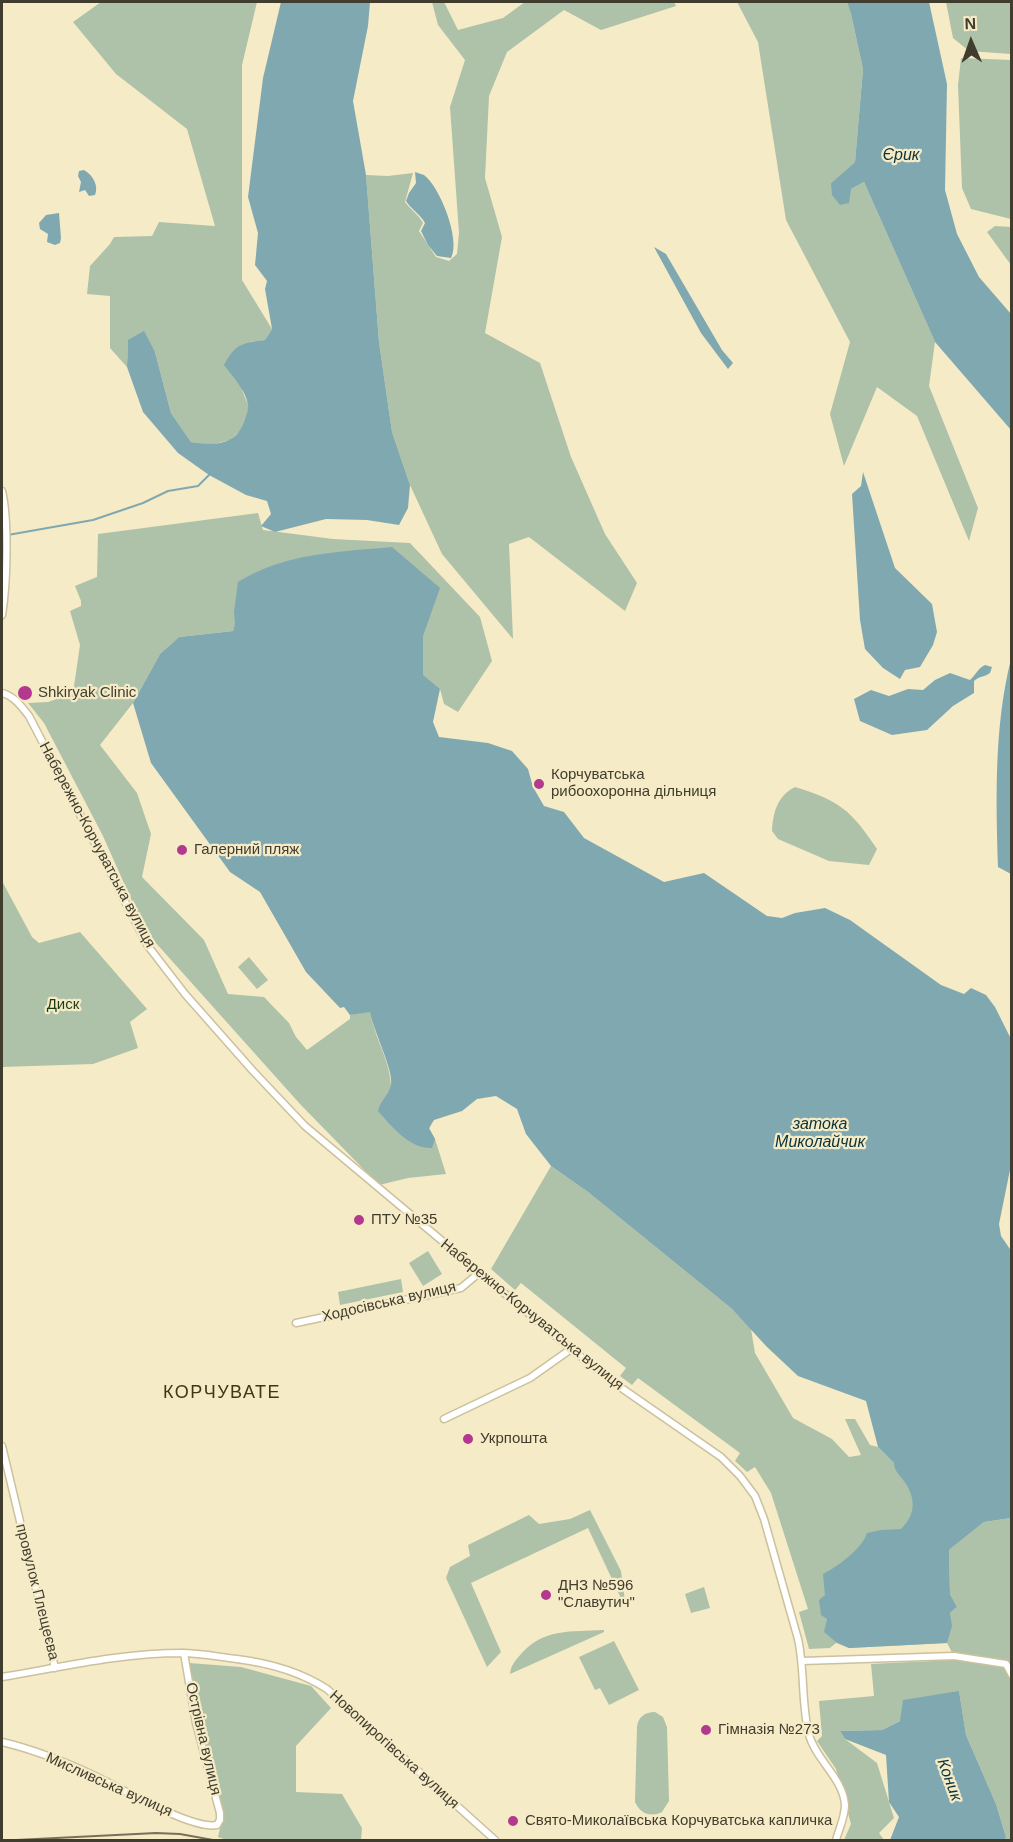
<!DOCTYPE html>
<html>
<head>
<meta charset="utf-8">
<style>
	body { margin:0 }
	#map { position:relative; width:1013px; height:1842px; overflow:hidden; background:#f6ebc7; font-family:Arial,sans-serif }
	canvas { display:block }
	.frame { position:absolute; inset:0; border:3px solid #413d2e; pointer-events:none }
	.north { position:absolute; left:941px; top:12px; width:60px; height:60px; -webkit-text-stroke:4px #f6ebc7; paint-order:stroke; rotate:358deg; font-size:16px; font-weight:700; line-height:24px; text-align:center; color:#413d2e }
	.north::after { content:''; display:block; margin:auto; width:21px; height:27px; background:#413d2e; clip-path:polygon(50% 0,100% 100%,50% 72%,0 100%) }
</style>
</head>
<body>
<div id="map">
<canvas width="1013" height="1842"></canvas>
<div class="frame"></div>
<div class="north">N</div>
</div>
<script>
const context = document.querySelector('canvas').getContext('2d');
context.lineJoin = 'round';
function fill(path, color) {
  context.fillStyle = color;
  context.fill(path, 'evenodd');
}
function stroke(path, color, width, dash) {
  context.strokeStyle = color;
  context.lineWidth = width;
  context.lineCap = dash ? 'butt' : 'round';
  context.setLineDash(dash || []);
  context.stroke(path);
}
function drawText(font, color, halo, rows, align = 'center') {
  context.font = font + ' Arial,sans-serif';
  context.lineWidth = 4.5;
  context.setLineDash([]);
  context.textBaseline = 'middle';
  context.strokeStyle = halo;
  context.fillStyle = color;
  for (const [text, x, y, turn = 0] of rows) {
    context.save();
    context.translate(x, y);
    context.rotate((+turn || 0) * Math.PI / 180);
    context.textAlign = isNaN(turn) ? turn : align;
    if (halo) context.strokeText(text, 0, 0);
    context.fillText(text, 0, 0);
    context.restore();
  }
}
fill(new Path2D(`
	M 101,2 L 257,2 L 242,65 L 242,280 L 272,329 L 265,340 L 250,342 L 242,390 L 249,407 L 242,429 L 230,440 L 211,445 L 191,442 L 171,413 L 155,352 L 128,340 L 127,367 L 110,348 L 110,296 L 87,294 L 90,266 L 110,244 L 114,237 L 152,236 L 159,222 L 215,226 L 187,129 L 116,74 L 73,22 Z
	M 432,2 L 444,2 L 458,30 L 503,18 L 525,2 L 674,2 L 676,6 L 601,30 L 564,10 L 507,52 L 489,96 L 485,178 L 502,237 L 485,333 L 540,363 L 571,457 L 605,534 L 637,583 L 625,611 L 529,537 L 509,544 L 513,639 L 442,554 L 410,485 L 392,432 L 379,342 L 366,175 L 388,176 L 413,173 L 405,202 C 411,210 418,214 423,223 L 419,231 L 436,257 L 449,261 L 457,254 L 459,233 L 450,107 L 465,60 L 438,25 Z
	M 737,2 L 847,2 L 851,14 L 863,69 L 855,162 L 831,183 L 851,189 L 864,182 L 935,342 L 929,386 L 978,508 L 969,541 L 917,416 L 877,387 L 844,466 L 830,414 L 850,342 L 786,220 L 758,42 Z
	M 946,2 L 1011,2 L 1011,54 L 969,51 L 953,38 Z
	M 961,58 L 1011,60 L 1011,219 L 971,209 L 962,188 L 958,85 Z
	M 995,226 L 1011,227 L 1011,265 L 987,232 Z
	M 258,513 L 263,530 L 333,539 L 410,543 L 480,617 L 492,661 L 458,712 L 444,704 L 440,689 L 235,625 L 233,631 L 179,637 L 160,654 L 133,703 L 100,745 L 137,793 L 151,834 L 142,877 L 204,940 L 228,994 L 264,997 L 289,1023 L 296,1037 L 307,1050 L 350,1019 L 350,1015 L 370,1011 C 374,1037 390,1060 391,1086 L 431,1125 L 429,1129 L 435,1139 L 446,1174 L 408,1178 L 379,1185 L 300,1104 L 155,942 L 135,908 L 103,836 L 44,723 L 28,703 L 48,702 L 73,693 L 80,645 L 70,611 L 81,606 L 81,601 L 75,586 L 97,577 L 98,534 Z
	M 795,787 C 840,801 851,810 877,849 L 869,865 L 829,861 L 778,839 L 772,831 C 773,813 777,796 795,787 Z
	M 2,881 L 32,937 L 39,943 L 80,932 L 147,1009 L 130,1022 L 138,1048 L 93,1064 L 2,1067 Z
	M 249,957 L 268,980 L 257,989 L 238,967 Z
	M 551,1166 L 588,1192 L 732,1309 L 751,1329 L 755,1353 L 793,1418 L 832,1439 L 849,1457 L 861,1455 L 845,1419 L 855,1419 L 870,1445 L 878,1447 L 894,1463 L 1012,1493 L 932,1515 L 952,1625 L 950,1613 L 957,1607 L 950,1594 L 949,1550 L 984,1522 L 1011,1518 L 1011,1840 L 1005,1840 L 1006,1837 L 996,1804 L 966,1735 L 959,1691 L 882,1730 L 840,1731 L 845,1739 L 877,1763 L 894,1818 L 879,1833 L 884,1840 L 844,1840 L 851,1824 L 836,1769 L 817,1741 L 822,1736 L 819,1701 L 874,1696 L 871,1664 L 953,1660 L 954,1656 L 947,1643 L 849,1648 L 836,1643 L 830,1648 L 809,1649 L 799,1612 L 808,1609 L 771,1493 L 755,1467 L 747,1472 L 735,1461 L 740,1453 L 638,1378 L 632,1385 L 620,1376 L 626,1368 L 521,1283 L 515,1290 L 491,1269 Z
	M 428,1251 L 442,1274 L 423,1286 L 409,1263 Z
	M 401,1279 L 403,1292 L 340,1305 L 338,1292 Z
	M 590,1510 L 621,1571 L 626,1609 L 588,1528 L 471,1583 L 501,1652 L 487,1667 L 446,1578 L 450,1567 L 470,1556 L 468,1545 L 529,1515 L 539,1524 L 570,1519 Z
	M 704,1587 L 710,1608 L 691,1613 L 685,1594 Z
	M 604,1630 L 604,1632 L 510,1674 C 511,1665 515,1661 521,1654 C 544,1628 571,1632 604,1630 Z
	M 614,1641 L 639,1690 L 609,1705 L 600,1688 L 595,1690 L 579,1657 Z
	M 189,1663 L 241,1667 L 311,1686 L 331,1708 L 296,1746 L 296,1792 L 342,1794 L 362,1828 L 361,1840 L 227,1840 L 218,1837 L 222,1819 Z
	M 655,1712 L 663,1717 L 667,1727 L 669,1801 L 662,1812 C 650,1818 640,1813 635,1802 L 637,1727 C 638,1717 645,1712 655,1712 Z`), '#aec1a9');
fill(new Path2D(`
	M 281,2 L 370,2 L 368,26 L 353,101 L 366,175 L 379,342 L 392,432 L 410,485 L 408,508 L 399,525 L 367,520 L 326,519 L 275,532 L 261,526 L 271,514 L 267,501 L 246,495 L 209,475 L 178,453 L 143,412 L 127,367 L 128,340 L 144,331 L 155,352 L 171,413 L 191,442 C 214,446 237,446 245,419 C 246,415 249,409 248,405 C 246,390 232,376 224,365 C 235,344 242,343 265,340 L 272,329 L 265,289 L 267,281 L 255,265 L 258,233 L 248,197 L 263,78 Z
	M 847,2 L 929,2 L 947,84 L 945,190 L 957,234 L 979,277 L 1011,314 L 1011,430 L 935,342 L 864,182 L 851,189 L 849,203 L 840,205 L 832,195 L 831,183 L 855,162 L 863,69 L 851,14 Z
	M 84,170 C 93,175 99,186 95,195 L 89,196 L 85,190 L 79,192 L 81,182 L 78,176 L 79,171 Z
	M 415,172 C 416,172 423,175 424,175 C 440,187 461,240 451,258 L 437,256 L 428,245 L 421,231 L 425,223 C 420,214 412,210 406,201 L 409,193 L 416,183 Z
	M 59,213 L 61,238 L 60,243 L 55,245 L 47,242 L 48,234 L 40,229 L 39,223 L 46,215 Z
	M 654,247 L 666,254 L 722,350 L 733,363 L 728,369 L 701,333 Z
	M 863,472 L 895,568 L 932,604 L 937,632 L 933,645 L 920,667 L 905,670 L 900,679 L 883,668 L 865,649 L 860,620 L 852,494 L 861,486 Z
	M 392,547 L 440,588 L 423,636 L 423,675 L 440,689 L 433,722 L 439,737 L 488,743 L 512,751 L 528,769 L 533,787 L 544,806 L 564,812 L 584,838 L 664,882 L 704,873 L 767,916 L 782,918 L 795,913 L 825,908 L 850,920 L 941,985 L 964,994 L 971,988 L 986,995 L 995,1007 L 1011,1039 L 1011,1165 L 999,1224 L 1001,1236 L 1012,1252 L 1011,1518 L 984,1522 L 949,1550 L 950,1594 L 957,1607 L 950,1613 L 952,1626 L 947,1643 L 849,1648 L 836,1642 L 824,1632 L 827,1619 L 821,1615 L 819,1600 L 825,1595 L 823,1574 C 837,1567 863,1548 867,1533 L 881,1530 L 901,1529 C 914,1516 917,1502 906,1484 C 902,1477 894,1472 894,1463 L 878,1447 L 866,1401 L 798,1376 L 767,1347 L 732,1309 L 588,1192 L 551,1166 L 526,1134 L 517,1109 L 496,1096 L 477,1099 L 462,1111 L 434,1120 L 429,1128 L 435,1139 L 432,1148 C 410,1149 392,1127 378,1111 C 380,1101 389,1095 391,1085 C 394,1071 373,1030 370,1012 L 350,1015 L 344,1007 L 340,1008 L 306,972 L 260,892 L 230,872 L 151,763 L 133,703 L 160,654 L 179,637 L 233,631 L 235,624 L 234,612 L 238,582 C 284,553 339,552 392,547 Z
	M 1011,659 L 1012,874 L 1011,874 L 998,867 C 996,798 994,727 1011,659 Z
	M 985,665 L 992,667 L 990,673 C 985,677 979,676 974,681 L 974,693 L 953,706 L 927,730 L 892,735 L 860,721 L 854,699 L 871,690 L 889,696 L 908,689 L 923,690 L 935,680 L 950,673 L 970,680 C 976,675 977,669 985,665 Z
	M 959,1691 L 966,1735 L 996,1804 L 1006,1837 L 1005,1840 L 890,1840 L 899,1817 L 889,1802 L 886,1755 L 845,1739 L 840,1731 L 882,1730 L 900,1721 L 903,1700 Z`), '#80a8b0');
stroke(new Path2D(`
	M 2,536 L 93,520 L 143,503 L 168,491 L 198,486 L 209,475`), '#80a8b0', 2);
const street = new Path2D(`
	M 2,491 C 9,521 7,585 2,615
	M 2,693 C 14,696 21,706 29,716 L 148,946 L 185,994 L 253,1071 L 305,1126 L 571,1349 L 620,1387 L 721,1457 L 740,1476 L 755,1496 L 764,1519 L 798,1639 C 805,1671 801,1703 809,1735 C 816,1760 843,1778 845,1805 C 845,1817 839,1829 836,1840
	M 296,1323 L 461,1288 L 479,1273
	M 444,1419 L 530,1378 L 571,1349
	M 2,1446 L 55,1668
	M 802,1661 L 954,1656 L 1006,1664 L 1012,1675
	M 2,1677 C 62,1667 121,1653 182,1653 C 200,1653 219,1657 237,1659 C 269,1663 299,1671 327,1689 L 495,1840
	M 2,1742 C 32,1749 65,1762 93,1775 C 120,1787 191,1830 217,1825 L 220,1820 L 220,1813 L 196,1723 L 184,1653`);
stroke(street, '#cbc19d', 9);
stroke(street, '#fff', 6);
stroke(new Path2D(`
	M 16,1840 L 156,1833 L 180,1834 L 213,1840`), '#77715c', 2);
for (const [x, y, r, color] of [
	[25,693,8,"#b2398d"],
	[539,784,6,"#b2398d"],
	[182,850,6,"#b2398d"],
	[359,1220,6,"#b2398d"],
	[468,1439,6,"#b2398d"],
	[546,1595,6,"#b2398d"],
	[706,1730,6,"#b2398d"],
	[513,1821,6,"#b2398d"]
]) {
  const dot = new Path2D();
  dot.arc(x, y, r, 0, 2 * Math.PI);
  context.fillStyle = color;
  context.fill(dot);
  stroke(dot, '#f6ebc7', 2);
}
drawText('15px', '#413d2e', '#f6ebc7', [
	["Shkiryak Clinic",38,693],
	["Корчуватська",551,775],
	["рибоохоронна дільниця",551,792],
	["Галерний пляж",194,850],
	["ПТУ №35",371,1220],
	["Укрпошта",480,1439],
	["ДНЗ №596",558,1586],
	["\"Славутич\"",558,1603],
	["Гімназія №273",718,1730],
	["Свято-Миколаївська Корчуватська капличка",525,1821]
], 'left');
drawText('15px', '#413d2e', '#f6ebc7', [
	["Набережно-Корчуватська вулиця",97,845,62],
	["Ходосівська вулиця",389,1302,-13],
	["Набережно-Корчуватська вулиця",532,1315,39],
	["провулок Плещеєва",37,1592,76],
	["Острівна вулиця",203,1739,77],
	["Новопирогівська вулиця",394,1750,42],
	["Мисливська вулиця",109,1785,24]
]);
drawText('15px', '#1e3d15', '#f6ebc7', [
	["Диск",63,1005]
]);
drawText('italic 16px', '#0b333a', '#f6ebc7', [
	["Єрик",901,156],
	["затока",820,1125],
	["Миколайчик",820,1143],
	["Коник",949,1780,70]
]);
context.letterSpacing = '1.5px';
drawText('18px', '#403717', '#f6ebc7', [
	["КОРЧУВАТЕ",222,1393]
]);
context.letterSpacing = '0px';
</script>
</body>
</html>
